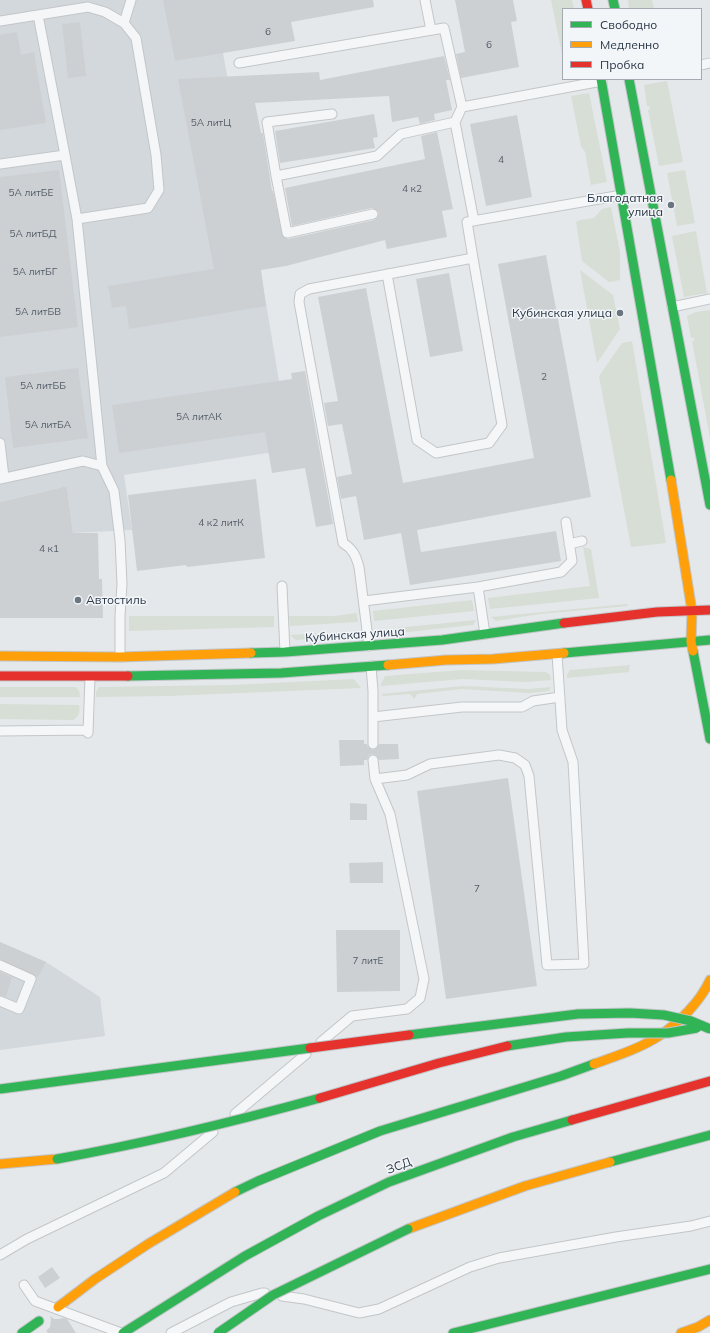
<!DOCTYPE html>
<html>
<head>
<meta charset="utf-8">
<style>
	body { margin:0 }
	#map { position:relative; width:710px; height:1333px; overflow:hidden; background:#e5e8ea; font-family:Mulish,sans-serif }
	canvas { display:block }
	.legend { position:absolute; left:562px; top:8px; width:140px; height:72px; box-sizing:border-box; background:#f3f6f9; border:1px solid #a3aab1; margin:0; padding:5px 7px; list-style:none; font-size:12px; color:#2a3745 }
	.legend li { display:flex; align-items:center; gap:8px; height:20px }
	.legend b { width:20px; border:1px solid #a3aab1 }
</style>
</head>
<body>
<div id="map">
<canvas width="710" height="1333"></canvas>
<ul class="legend">
<li><b style="height:5px;background:#30b455"></b>Свободно</li>
<li><b style="height:5px;background:#ff9f0a"></b>Медленно</li>
<li><b style="height:5px;background:#e5322d"></b>Пробка</li>
</ul>
</div>
<script>
const context = document.querySelector('canvas').getContext('2d');
context.lineJoin = 'round';
function fill(path, color) {
  context.fillStyle = color;
  context.fill(path, 'evenodd');
}
function stroke(path, color, width, dash) {
  context.strokeStyle = color;
  context.lineWidth = width;
  context.lineCap = dash ? 'butt' : 'round';
  context.setLineDash(dash || []);
  context.stroke(path);
}
function drawText(font, color, halo, rows, align = 'center') {
  context.font = font + ' Mulish,sans-serif';
  context.lineWidth = 3;
  context.setLineDash([]);
  context.textBaseline = 'middle';
  context.strokeStyle = halo;
  context.fillStyle = color;
  for (const [text, x, y, turn = 0] of rows) {
    context.save();
    context.translate(x, y);
    context.rotate((+turn || 0) * Math.PI / 180);
    context.textAlign = isNaN(turn) ? turn : align;
    if (halo) context.strokeText(text, 0, 0);
    context.fillText(text, 0, 0);
    context.restore();
  }
}
fill(new Path2D(`
	M 0,0 L 213,0 L 259,246 L 259,261 L 279,381 L 286,429 L 287,450 L 124,475 L 132,530 L 73,533 L 67,486 L 0,502 Z
	M 0,942 L 46,962 L 100,997 L 105,1036 L 0,1050 Z`), '#d3d8dd');
fill(new Path2D(`
	M 551,0 L 572,0 L 574,9 L 563,9 L 563,59 Z
	M 628,0 L 652,0 L 654,9 L 629,9 Z
	M 667,81 L 683,162 L 659,166 L 648,110 L 650,109 L 649,106 L 647,106 L 644,85 Z
	M 589,93 L 607,182 L 591,185 L 585,152 L 581,146 L 571,96 Z
	M 685,170 L 695,223 L 677,226 L 667,173 Z
	M 611,207 L 620,252 L 620,280 L 609,282 L 582,261 L 576,222 L 580,220 L 594,218 L 602,209 Z
	M 696,231 L 707,293 L 684,297 L 672,236 Z
	M 580,270 L 613,295 L 620,329 L 597,363 Z
	M 710,310 L 710,438 L 692,341 L 694,341 L 694,338 L 691,338 L 687,316 L 696,312 Z
	M 632,341 L 666,543 L 631,547 L 599,376 L 622,343 Z
	M 583,547 L 591,549 L 599,598 L 490,609 L 488,598 L 590,586 Z
	M 472,600 L 474,611 L 374,621 L 373,611 Z
	M 627,604 L 628,606 L 540,614 L 496,621 L 491,617 Z
	M 357,613 L 358,622 L 290,626 L 289,616 L 334,616 Z
	M 129,616 L 274,616 L 274,627 L 129,631 Z
	M 476,620 L 473,625 L 380,635 L 375,630 Z
	M 359,631 L 356,636 L 296,640 L 290,635 Z
	M 630,665 L 629,672 L 567,678 L 567,675 L 570,670 Z
	M 462,670 L 546,672 L 550,675 L 551,680 L 525,682 L 463,679 L 380,686 L 385,676 Z
	M 354,679 L 361,688 L 169,696 L 96,697 L 96,692 L 99,687 L 232,685 Z
	M 463,686 L 529,689 L 551,687 L 549,691 L 530,693 L 462,689 L 417,694 L 415,698 L 414,699 L 410,694 L 383,696 L 381,694 Z
	M 0,687 L 76,687 L 79,691 L 80,697 L 0,697 Z
	M 0,704 L 79,705 C 80,711 80,716 73,720 L 0,719 Z`), '#d7ded5');
fill(new Path2D(`
	M 163,0 L 373,0 L 374,7 L 291,22 L 295,41 L 175,61 Z
	M 455,0 L 513,0 L 517,21 L 511,22 L 519,67 L 461,78 L 456,54 L 465,52 Z
	M 80,22 L 86,76 L 68,78 L 62,24 Z
	M 17,32 L 21,55 L 34,52 L 46,123 L 0,130 L 0,35 Z
	M 444,56 L 450,80 L 446,80 L 452,110 L 434,114 L 435,120 L 420,124 L 418,117 L 392,122 L 389,96 L 255,103 L 261,133 L 263,133 L 272,191 L 273,191 L 283,237 L 288,239 L 374,220 L 377,218 L 379,213 L 377,210 L 372,208 L 292,226 L 285,188 L 425,159 L 421,136 L 437,132 L 453,209 L 442,211 L 447,237 L 387,249 L 385,240 L 286,266 L 261,270 L 266,306 L 129,329 L 126,306 L 112,308 L 108,286 L 214,269 L 178,79 L 319,72 L 320,80 Z
	M 374,114 L 378,137 L 373,138 L 375,148 L 280,163 L 275,131 Z
	M 517,115 L 532,197 L 486,206 L 470,124 Z
	M 59,170 L 78,327 L 0,337 L 0,177 Z
	M 546,255 L 591,497 L 417,530 L 421,552 L 556,531 L 561,561 L 410,585 L 401,533 L 364,540 L 356,496 L 341,499 L 337,477 L 352,474 L 342,424 L 328,426 L 324,403 L 338,401 L 318,297 L 366,288 L 403,483 L 534,458 L 498,264 Z
	M 449,273 L 463,351 L 430,357 L 416,279 Z
	M 78,368 L 88,438 L 13,448 L 5,377 Z
	M 305,371 L 333,524 L 316,527 L 305,468 L 272,473 L 265,432 L 119,453 L 112,405 L 292,379 L 291,373 Z
	M 256,479 L 265,558 L 187,567 L 186,565 L 137,571 L 128,495 Z
	M 67,486 L 73,533 L 98,533 L 99,579 L 102,579 L 103,618 L 0,618 L 0,502 Z
	M 339,740 L 364,740 L 364,744 L 367,744 L 368,747 L 373,750 L 376,749 L 379,744 L 398,744 L 399,759 L 379,760 L 376,755 L 372,754 L 369,755 L 367,760 L 364,760 L 364,765 L 340,766 Z
	M 508,778 L 537,986 L 446,999 L 417,791 Z
	M 350,803 L 367,804 L 367,820 L 350,820 Z
	M 383,862 L 383,883 L 350,883 L 349,863 Z
	M 336,930 L 400,930 L 400,991 L 337,992 Z
	M 0,942 L 46,962 L 38,977 L 0,959 Z
	M 0,972 L 12,977 L 6,997 L 0,995 Z
	M 52,1267 L 60,1278 L 45,1288 L 38,1277 Z
	M 50,1316 L 54,1319 L 59,1319 L 63,1318 L 67,1319 L 76,1333 L 48,1333 L 46,1331 L 50,1327 L 51,1320 Z`), '#cdd0d3');
const lane = new Path2D(`
	M 425,0 L 431,30
	M 38,15 L 88,7 L 105,12 L 124,23 L 136,38 L 156,155 L 159,190 L 148,208 L 77,219 L 65,155
	M 0,21 L 38,15 L 65,155 L 0,164
	M 124,23 L 131,0
	M 239,63 L 444,28 L 462,107 L 455,122 L 474,221
	M 701,65 L 710,63
	M 462,107 L 602,81
	M 276,176 L 267,122 L 332,114
	M 373,214 L 287,233 L 276,176 L 377,156 L 401,134 L 455,122
	M 77,219 L 102,466
	M 387,274 L 417,440 L 436,453 L 489,443 L 502,425 L 473,258
	M 672,307 L 710,299
	M 0,443 L 4,477
	M 0,479 L 83,461 L 102,466 L 114,491 L 120,540 L 122,584 L 120,616 L 120,657
	M 569,544 L 582,541
	M 282,586 L 285,652
	M 478,587 L 485,634
	M 364,601 L 478,587 L 561,572 L 572,561 L 566,522
	M 369,646 L 359,567 C 356,556 353,549 343,543 L 299,302 L 300,294 L 309,289 L 473,258 L 467,222 L 622,195
	M 371,666 L 373,691 L 373,744
	M 373,717 L 462,707 L 522,707 L 533,701 L 560,697
	M 0,731 L 88,730
	M 88,733 L 90,677
	M 375,779 L 407,775 L 430,764 L 499,755 L 515,758 L 525,765 L 529,776 L 547,965 L 584,964 L 573,762 L 562,730 L 557,654
	M 0,965 L 31,979 L 19,1009 L 0,1001
	M 321,1042 L 352,1016 L 407,1009 L 420,998 L 424,979 L 390,814 L 375,779 L 373,760
	M 235,1114 L 306,1054
	M 0,1255 L 27,1239 L 164,1173 L 213,1132
	M 24,1285 L 35,1301 L 121,1333
	M 282,1296 L 304,1299 L 359,1313 L 379,1309 L 470,1267 L 499,1258 L 616,1237 L 691,1226 L 710,1221
	M 171,1333 L 231,1302 L 262,1293 L 265,1293`);
const fast = new Path2D(`
	M 613,0 L 615,9
	M 601,79 L 671,480
	M 629,79 L 710,505
	M 693,651 L 710,739
	M 251,653 L 285,652 L 442,640 L 564,623
	M 564,653 L 710,640
	M 128,676 L 281,673 L 388,665
	M 610,1162 L 710,1135
	M 235,1192 L 258,1181 L 380,1131 L 561,1076 L 594,1064
	M 22,1333 L 39,1321
	M 123,1333 L 245,1256 L 318,1216 L 389,1182 L 513,1137 L 572,1120
	M 453,1333 L 710,1269`);
const slow = new Path2D(`
	M 671,480 L 692,611 L 691,642 L 693,651
	M 0,656 L 120,657 L 251,653
	M 388,665 L 446,660 L 493,659 L 564,653
	M 594,1064 C 616,1056 639,1049 659,1036 C 679,1023 700,1002 710,980
	M 0,1164 L 57,1159
	M 408,1229 L 525,1186 L 610,1162
	M 58,1307 L 95,1279 L 148,1244 L 235,1192
	M 681,1333 L 698,1327 L 710,1320`);
const jam = new Path2D(`
	M 586,0 L 588,9
	M 564,623 L 657,612 L 710,610
	M 0,676 L 128,676
	M 572,1120 L 710,1081`);
stroke(lane, '#c3c6c8', 11);
stroke(fast, '#c1c5c8', 11);
stroke(slow, '#c1c5c8', 11);
stroke(jam, '#c1c5c8', 11);
stroke(lane, '#f4f6f7', 9);
stroke(fast, '#30b455', 9);
stroke(slow, '#ff9f0a', 9);
stroke(jam, '#e5322d', 9);
const fastBridge = new Path2D(`
	M 409,1035 L 578,1014 L 630,1013 L 664,1015 L 691,1021 L 710,1029
	M 507,1046 L 566,1037 L 628,1033 L 668,1033 L 697,1028
	M 0,1089 L 310,1048
	M 57,1159 C 146,1143 233,1122 320,1098
	M 218,1333 L 273,1295 L 408,1229`);
const jamBridge = new Path2D(`
	M 310,1048 L 409,1035
	M 320,1098 L 439,1063 L 507,1046`);
stroke(fastBridge, '#c1c5c8', 11, []);
stroke(jamBridge, '#c1c5c8', 11, []);
stroke(fastBridge, '#30b455', 9);
stroke(jamBridge, '#e5322d', 9);
for (const [x, y, r, color] of [
	[671,205,4,"#6b757f"],
	[620,313,4,"#6b757f"],
	[78,600,4,"#6b757f"]
]) {
  const dot = new Path2D();
  dot.arc(x, y, r, 0, 2 * Math.PI);
  context.fillStyle = color;
  context.fill(dot);
  stroke(dot, '#f3f6f9', 1.5);
}
drawText('10px', '#545e69', null, [
	["6",268,32],
	["6",489,45],
	["5А литЦ",211,123],
	["4",501,160],
	["4 к2",412,189],
	["5А литБЕ",31,193],
	["5А литБД",33,234],
	["5А литБГ",35,272],
	["5А литБВ",38,312],
	["2",544,377],
	["5А литББ",43,386],
	["5А литАК",199,417],
	["5А литБА",48,425],
	["4 к2 литК",221,523],
	["4 к1",49,549],
	["7",477,889],
	["7 литЕ",368,961]
]);
drawText('12px', '#2a3745', '#f3f6f9', [
	["Благодатная",663,198],
	["улица",663,212],
	["Кубинская улица",612,313],
	["Автостиль",86,600,"left"]
], 'right');
drawText('12px', '#2a3745', '#f3f6f9', [
	["Кубинская улица",355,635,-4],
	["ЗСД",399,1166,-21]
]);
</script>
</body>
</html>
